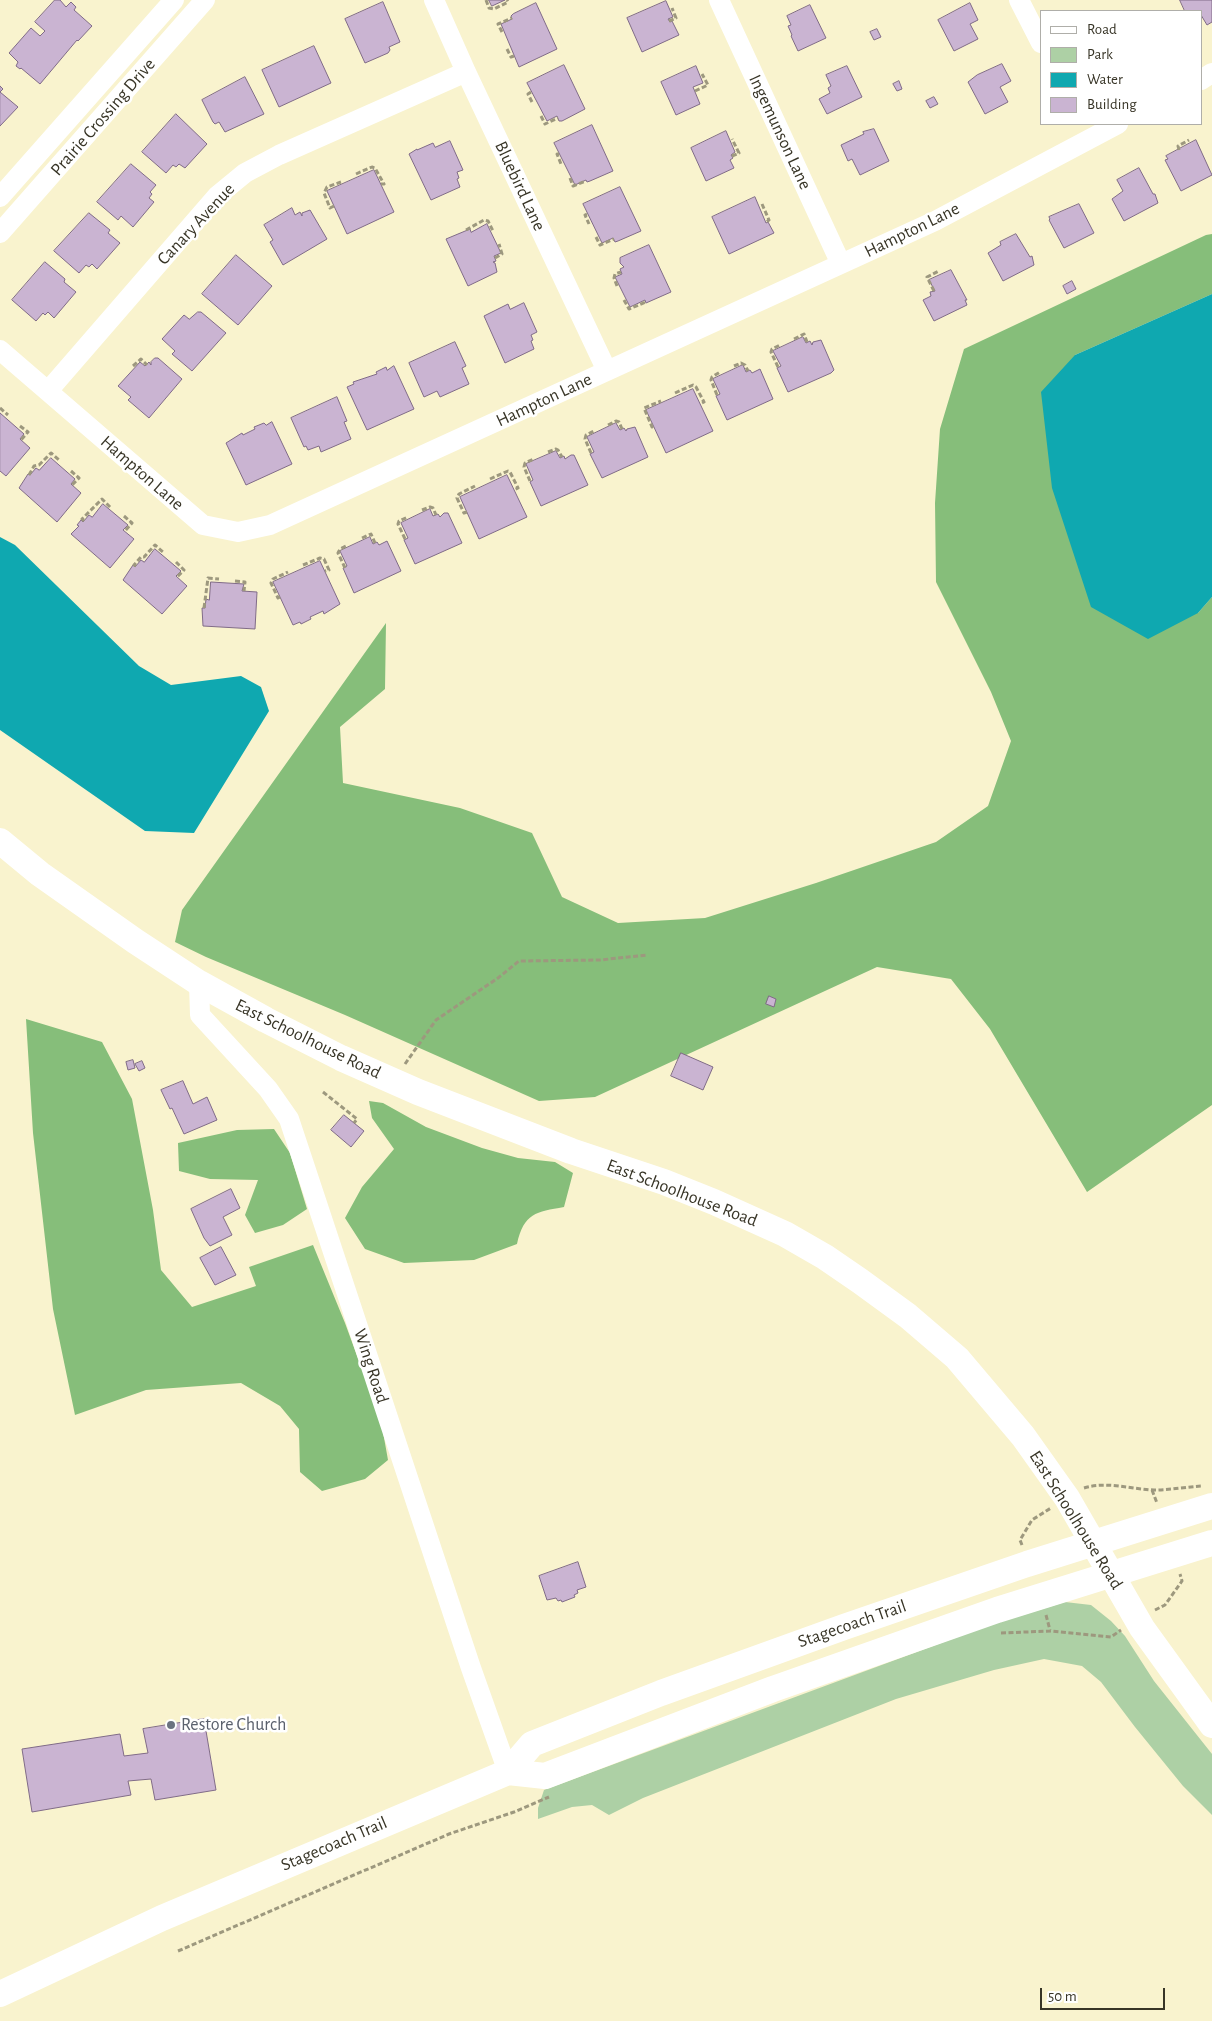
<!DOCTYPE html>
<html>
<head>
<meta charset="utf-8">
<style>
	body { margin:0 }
	#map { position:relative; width:1212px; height:2021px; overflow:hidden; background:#f9f3ce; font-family:"Alegreya Sans",sans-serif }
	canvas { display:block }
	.legend { position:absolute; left:1040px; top:10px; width:162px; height:115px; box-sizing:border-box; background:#fff; border:1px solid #afaea9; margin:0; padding:6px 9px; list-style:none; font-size:15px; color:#383527 }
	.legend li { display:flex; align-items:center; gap:10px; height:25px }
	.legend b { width:25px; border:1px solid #afaea9 }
	.scale { position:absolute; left:1040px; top:1988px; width:125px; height:22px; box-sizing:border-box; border:2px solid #383527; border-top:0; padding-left:6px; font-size:15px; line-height:18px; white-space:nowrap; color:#383527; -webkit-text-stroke:4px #fff; paint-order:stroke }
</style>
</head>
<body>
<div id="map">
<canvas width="1212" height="2021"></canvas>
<ul class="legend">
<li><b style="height:6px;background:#fff"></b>Road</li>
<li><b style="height:14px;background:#add0a5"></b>Park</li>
<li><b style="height:14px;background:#0fa8b0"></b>Water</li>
<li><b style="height:14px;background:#cab4d2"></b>Building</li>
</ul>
<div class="scale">50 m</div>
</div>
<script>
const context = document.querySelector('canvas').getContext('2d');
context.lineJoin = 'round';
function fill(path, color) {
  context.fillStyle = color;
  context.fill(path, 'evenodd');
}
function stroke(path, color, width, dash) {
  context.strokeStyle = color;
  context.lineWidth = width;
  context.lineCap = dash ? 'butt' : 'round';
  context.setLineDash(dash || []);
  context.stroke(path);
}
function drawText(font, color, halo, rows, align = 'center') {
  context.font = font + ' "Alegreya Sans",sans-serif';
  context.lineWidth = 5;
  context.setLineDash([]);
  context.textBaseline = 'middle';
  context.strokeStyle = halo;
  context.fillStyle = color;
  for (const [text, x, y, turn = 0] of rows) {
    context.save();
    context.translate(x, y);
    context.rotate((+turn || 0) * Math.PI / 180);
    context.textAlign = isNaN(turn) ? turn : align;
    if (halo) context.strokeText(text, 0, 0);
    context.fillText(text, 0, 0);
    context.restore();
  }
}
fill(new Path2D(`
	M 1065,1602 L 1091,1605 L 1111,1621 L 1125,1636 L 1154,1681 L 1212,1754 L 1212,1815 L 1183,1786 L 1135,1727 L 1101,1682 L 1082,1666 L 1044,1659 L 994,1670 L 896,1699 L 643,1798 L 609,1815 L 592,1805 L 572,1807 L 538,1819 L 538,1808 L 544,1790 L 987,1626 Z`), '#add0a5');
fill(new Path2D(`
	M 1212,234 L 1212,294 L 1075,355 L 1198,613 L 1212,597 L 1212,1105 L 1087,1192 L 990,1029 L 951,979 L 877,967 L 595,1097 L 539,1101 L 345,1015 L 206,957 L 175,942 L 182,910 L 386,623 L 385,689 L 340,727 L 343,783 L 460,808 L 532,833 L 562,897 L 618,923 L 705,918 L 816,883 L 936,842 L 988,806 L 1011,741 L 991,692 L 936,582 L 935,503 L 940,429 L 964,349 L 1206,235 Z
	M 26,1019 L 102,1042 L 132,1099 L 153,1210 L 161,1270 L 192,1307 L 256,1286 L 249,1267 L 313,1245 L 345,1323 L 381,1421 L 388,1460 L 365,1479 L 322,1491 L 300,1472 L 299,1429 L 280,1406 L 241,1383 L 146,1390 L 75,1415 L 53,1309 L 33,1133 Z
	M 369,1101 L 383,1103 L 426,1127 L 482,1148 L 518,1158 L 555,1162 L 573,1173 L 564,1207 C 536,1212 524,1213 517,1244 L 474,1260 L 404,1263 L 365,1249 L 345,1218 L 362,1187 L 394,1149 L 372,1118 Z
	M 274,1129 L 290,1153 L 307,1209 L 283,1225 L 255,1233 L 245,1215 L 258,1180 L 210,1179 L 179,1171 L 178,1143 L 237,1130 Z`), '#86be7a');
fill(new Path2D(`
	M 1212,294 L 1212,597 L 1198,613 L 1148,639 L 1091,607 L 1052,488 L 1041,392 L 1075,355 Z
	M 0,537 L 15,545 L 139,666 L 171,685 L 241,676 L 261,687 L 269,711 L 194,833 L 145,831 L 0,730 Z`), '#0fa8b0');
const building = new Path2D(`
	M 55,0 L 60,0 L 66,7 L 71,2 L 76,7 L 74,10 L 92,26 L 78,41 L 77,40 L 40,84 L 21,68 L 20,69 L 16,66 L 18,62 L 9,53 L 31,28 L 40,36 L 45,31 L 35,22 Z
	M 489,0 L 505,0 L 492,6 Z
	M 1180,0 L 1212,0 L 1212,22 L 1207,25 L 1201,15 L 1201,11 L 1185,11 Z
	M 666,1 L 673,17 L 668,19 L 670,22 L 672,21 L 679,35 L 642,52 L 627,18 Z
	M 383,2 L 400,42 L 389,47 L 390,50 L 388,53 L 365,63 L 345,19 Z
	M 536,3 L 557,49 L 519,67 L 501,24 L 512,19 L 511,16 L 513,14 Z
	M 970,3 L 978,20 L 970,24 L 978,39 L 954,51 L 938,20 Z
	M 810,5 L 826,38 L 798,51 L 791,36 L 792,35 L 788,26 L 791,25 L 787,16 Z
	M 877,29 L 881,37 L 874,40 L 870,32 Z
	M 314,46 L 331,83 L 279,107 L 262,70 Z
	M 1002,64 L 1011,81 L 1000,87 L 1008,102 L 985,114 L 968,82 L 977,75 Z
	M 564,65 L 585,109 L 562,121 L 559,121 L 557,116 L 547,121 L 527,83 Z
	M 696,66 L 703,83 L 693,87 L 700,104 L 676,115 L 661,82 Z
	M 847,66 L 862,97 L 827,114 L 819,99 L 830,93 L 828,88 L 831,86 L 826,75 Z
	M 245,77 L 264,114 L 225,132 L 219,122 L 215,124 L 213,122 L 202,100 Z
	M 899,81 L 902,89 L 897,91 L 893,84 Z
	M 0,86 L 3,89 L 0,92 L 18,107 L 0,126 Z
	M 934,97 L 938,104 L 930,108 L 926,101 Z
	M 176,114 L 207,144 L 185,168 L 179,164 L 176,167 L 173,165 L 166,173 L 142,152 Z
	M 592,125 L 613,171 L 590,181 L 587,182 L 586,180 L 575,185 L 554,143 Z
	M 874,129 L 889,161 L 860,175 L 852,159 L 848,161 L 841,145 L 864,134 L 863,132 Z
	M 726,131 L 735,152 L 731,155 L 733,158 L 730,160 L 734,168 L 706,181 L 691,148 Z
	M 1196,140 L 1212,175 L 1181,191 L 1165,160 L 1168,159 L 1166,156 Z
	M 450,141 L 463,170 L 457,172 L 459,178 L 457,179 L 460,187 L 431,200 L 409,154 L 417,149 L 417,150 L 433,143 L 435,147 Z
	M 131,164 L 156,185 L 150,192 L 152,194 L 149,198 L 154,202 L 133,227 L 121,216 L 118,220 L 97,202 Z
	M 1139,168 L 1153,194 L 1155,194 L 1158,203 L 1124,221 L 1112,199 L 1123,191 L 1117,180 Z
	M 374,170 L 394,212 L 347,234 L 327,191 Z
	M 620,187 L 641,231 L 618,241 L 615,242 L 613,238 L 602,243 L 583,204 Z
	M 755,197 L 766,223 L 768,222 L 774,233 L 729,254 L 712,217 Z
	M 1079,204 L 1094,233 L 1064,248 L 1049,220 L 1050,219 L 1049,217 Z
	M 292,208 L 295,215 L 300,212 L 302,216 L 302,213 L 310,210 L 327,239 L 283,265 L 270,242 L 273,240 L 264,225 Z
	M 89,213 L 110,230 L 108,233 L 120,243 L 97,269 L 92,264 L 89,267 L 86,265 L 79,273 L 54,251 Z
	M 487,224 L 501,253 L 494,256 L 496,261 L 493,262 L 495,263 L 497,272 L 468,286 L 446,239 L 470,229 L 471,232 Z
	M 1016,234 L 1030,257 L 1032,256 L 1034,265 L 1003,281 L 988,253 L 1001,245 L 1000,242 Z
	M 649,245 L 671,292 L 646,303 L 645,300 L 630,307 L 615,277 L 622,274 L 620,269 L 624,267 L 620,263 L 620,258 Z
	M 236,255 L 272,286 L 238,325 L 202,294 Z
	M 45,262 L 65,279 L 64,282 L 76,292 L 54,318 L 48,312 L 45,315 L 43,313 L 36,321 L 12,300 Z
	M 951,270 L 967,300 L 965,300 L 967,305 L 934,321 L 923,300 L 931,296 L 930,292 L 935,291 L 929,280 Z
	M 1072,281 L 1076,289 L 1067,294 L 1063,286 Z
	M 524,303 L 537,332 L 531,335 L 533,340 L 531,341 L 534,349 L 505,363 L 484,316 L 508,304 L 510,309 Z
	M 198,312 L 201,312 L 226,333 L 192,371 L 172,354 L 175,351 L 162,339 L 184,315 L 189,319 Z
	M 803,337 L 806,343 L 810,341 L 812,345 L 813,342 L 821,340 L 834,370 L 831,373 L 788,392 L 777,368 L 781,366 L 773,351 Z
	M 455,342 L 466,366 L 462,368 L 469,384 L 440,397 L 437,391 L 424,397 L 409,363 Z
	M 155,358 L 158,358 L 182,379 L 149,418 L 128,400 L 131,397 L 118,386 L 140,362 L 145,366 L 149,362 L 151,365 L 151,362 Z
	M 743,365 L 746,372 L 750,370 L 752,373 L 760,369 L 773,399 L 727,420 L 716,396 L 720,394 L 713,379 Z
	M 394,366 L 414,409 L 367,430 L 347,387 L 354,384 L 353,382 L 377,374 L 376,372 L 386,367 L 387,370 Z
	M 693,389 L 713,431 L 666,453 L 646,410 Z
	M 337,397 L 347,421 L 344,422 L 351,439 L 321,452 L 319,446 L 308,450 L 306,446 L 304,447 L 291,418 Z
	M 0,413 L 24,434 L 20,439 L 30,448 L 6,476 L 0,471 Z
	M 272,422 L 292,464 L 246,485 L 226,443 L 242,433 L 243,435 L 255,429 L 254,427 L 264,423 L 266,425 Z
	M 616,423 L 620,430 L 624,428 L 626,431 L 627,429 L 635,427 L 648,457 L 602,478 L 590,454 L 594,452 L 587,437 Z
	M 556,451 L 560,458 L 564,456 L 565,459 L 571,455 L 574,455 L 588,485 L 541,506 L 530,482 L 533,480 L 526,464 Z
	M 51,458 L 75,479 L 71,484 L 81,493 L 57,522 L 19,488 L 28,474 L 30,475 L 36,468 L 39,470 Z
	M 507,475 L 527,517 L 479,539 L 460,497 Z
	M 103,504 L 128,525 L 123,530 L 134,539 L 110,568 L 71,534 L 79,526 L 77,525 L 81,520 L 83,522 L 89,515 L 92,517 Z
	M 430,509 L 433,516 L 438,514 L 440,517 L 444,513 L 448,513 L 462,543 L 415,564 L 404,540 L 408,538 L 401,523 Z
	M 370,537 L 373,544 L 377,542 L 379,545 L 387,541 L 401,571 L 354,593 L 343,568 L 347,566 L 340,551 Z
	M 155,549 L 181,571 L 176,576 L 187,586 L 162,614 L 123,580 L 133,565 L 135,567 L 141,560 L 144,562 Z
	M 320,561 L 340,604 L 324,614 L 323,611 L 310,617 L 311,619 L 301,624 L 300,622 L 293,625 L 273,582 Z
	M 211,582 L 244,584 L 242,591 L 257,592 L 255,629 L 203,626 L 202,608 L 205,608 L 206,599 L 209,600 Z
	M 769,996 L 776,999 L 774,1007 L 766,1004 Z
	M 681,1053 L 713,1067 L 703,1090 L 671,1076 Z
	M 133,1060 L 135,1068 L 128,1070 L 126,1062 Z
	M 142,1061 L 145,1068 L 139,1071 L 135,1064 Z
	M 183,1081 L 193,1104 L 207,1097 L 217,1120 L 184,1134 L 172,1108 L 170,1109 L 161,1090 Z
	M 344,1115 L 364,1131 L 351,1147 L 331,1130 Z
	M 231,1189 L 240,1208 L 223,1217 L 232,1235 L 210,1246 L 204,1238 L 191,1209 Z
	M 221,1247 L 236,1275 L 215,1285 L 200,1258 Z
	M 578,1562 L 586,1587 L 577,1590 L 578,1593 L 574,1595 L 575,1597 L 562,1602 L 561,1600 L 558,1601 L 556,1598 L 547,1600 L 539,1576 Z
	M 204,1719 L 216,1790 L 155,1800 L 151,1779 L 128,1781 L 131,1795 L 32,1812 L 22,1749 L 120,1734 L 124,1756 L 148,1753 L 143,1729 Z`);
fill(building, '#cab4d2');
stroke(building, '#806b87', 1);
stroke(new Path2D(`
	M 486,0 L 489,8 L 494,9 L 508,2 L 507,0
	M 669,21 L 676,18 L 672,8
	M 502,32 L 498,24 L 512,18
	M 507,49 L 511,57 L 514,56
	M 695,91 L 708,85 L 702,74
	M 531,92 L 528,94 L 532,102
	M 541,116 L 545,124 L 558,118
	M 1179,150 L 1178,146 L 1189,140
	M 559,154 L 557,154 L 561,164
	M 732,156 L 739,153 L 732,139
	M 356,174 L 372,167 L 375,168 L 384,184 L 381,184
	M 570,178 L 573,186 L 586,181
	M 762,204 L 769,220 L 766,222
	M 334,206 L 330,208 L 324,193 L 327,187 L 341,182
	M 587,214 L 585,215 L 589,224
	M 466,230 L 484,220 L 488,221 L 493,231
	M 596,237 L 600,245 L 614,239
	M 495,258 L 502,254 L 499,244
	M 617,286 L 614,278 L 615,274 L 621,272
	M 934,291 L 927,277 L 939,271
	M 624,300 L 629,309 L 646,302
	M 794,339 L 804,334 L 807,342
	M 133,366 L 141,359 L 147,365
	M 734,366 L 741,363 L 745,365 L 748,371
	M 778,367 L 771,352 L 772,349 L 780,345
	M 675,393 L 693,385 L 696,387 L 704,402 L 700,404
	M 717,395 L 711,380 L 712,377 L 720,372
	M 0,408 L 8,415
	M 608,425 L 616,421 L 619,422 L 622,429
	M 20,426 L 28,432 L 21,440
	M 653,426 L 652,427 L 644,408 L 661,401
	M 548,452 L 556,449 L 558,450 L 562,457
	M 591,453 L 585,439 L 586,435 L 594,431
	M 71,471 L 79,478 L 72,485
	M 29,475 L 34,466 L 39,465 L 51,453 L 59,460
	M 490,479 L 508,471 L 510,472 L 518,488 L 514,490
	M 530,481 L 524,467 L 525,463 L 534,459
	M 422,510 L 430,507 L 433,508 L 436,515
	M 467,512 L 464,513 L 457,498 L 459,494 L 475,486
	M 124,516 L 132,523 L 125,531
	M 84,521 L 82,519 L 102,499 L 111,508
	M 362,538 L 371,534 L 375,543
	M 405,539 L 398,524 L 399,521 L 408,517
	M 176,562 L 184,570 L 177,577
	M 303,565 L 320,558 L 324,559 L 329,570 L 325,571
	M 136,566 L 134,565 L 141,557 L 144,557 L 155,545 L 163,552
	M 345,568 L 338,553 L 340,549 L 348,545
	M 235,581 L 245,582 L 244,591
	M 280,597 L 278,598 L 271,583 L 273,579 L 288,572
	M 204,608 L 208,578 L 219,579
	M 405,1064 L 436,1020 L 498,978 L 519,961 L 600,960 L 647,955
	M 323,1092 L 357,1119 L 354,1123
	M 1084,1488 C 1107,1481 1130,1489 1154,1490 C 1170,1490 1186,1487 1201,1486
	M 1152,1490 L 1157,1503
	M 1022,1545 L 1020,1540 L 1032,1520 L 1051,1508
	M 1155,1610 L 1165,1605 L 1182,1581 L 1180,1574
	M 1046,1615 L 1050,1630
	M 1001,1633 L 1051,1631 L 1111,1637 L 1121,1630
	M 178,1951 L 449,1834 L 514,1812 L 549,1797`), '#9d987e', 3, [5, 2.5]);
stroke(new Path2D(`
	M 434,0 L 466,72 L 607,371
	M 719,0 L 841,264
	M 1019,0 L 1041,43
	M 1201,80 L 1212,73
	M 0,197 L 174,0
	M 0,233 L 205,0
	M 0,350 L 203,525 L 238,532 L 270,525 L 935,221 L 1118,124
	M 48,391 L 217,196 L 245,173 L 279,155 L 466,72
	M 199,983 L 200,1015 L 268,1089 L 289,1119 L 471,1668 L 508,1772`), '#fff', 20);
stroke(new Path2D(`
	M 0,841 L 40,874 L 135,941 L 199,983 L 266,1020 L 341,1058 L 418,1092 L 571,1151 L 664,1182 L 714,1202 L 785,1234 L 825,1257 L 860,1281 L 908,1316 L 957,1358 L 1023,1436 L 1067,1498 L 1142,1628 L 1212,1725
	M 508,1772 L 545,1776 L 773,1689 L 997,1610 L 1212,1543
	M 0,1994 L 162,1918 L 508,1772 L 532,1744 L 661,1693 L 844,1627 L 1027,1564 L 1212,1506`), '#fff', 26);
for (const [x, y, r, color] of [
	[171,1725,5,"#6b7280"]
]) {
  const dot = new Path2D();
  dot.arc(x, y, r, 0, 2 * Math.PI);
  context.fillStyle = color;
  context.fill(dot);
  stroke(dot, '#fff', 2);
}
drawText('18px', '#383527', '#fff', [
	["Prairie Crossing Drive",103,117,-49],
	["Ingemunson Lane",780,132,65],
	["Bluebird Lane",520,186,65],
	["Canary Avenue",196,224,-47],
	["Hampton Lane",912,230,-26],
	["Hampton Lane",544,400,-25],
	["Hampton Lane",142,473,41],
	["East Schoolhouse Road",308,1039,26],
	["East Schoolhouse Road",682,1193,21],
	["Wing Road",371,1366,72],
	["East Schoolhouse Road",1076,1520,58],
	["Stagecoach Trail",852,1624,-19],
	["Stagecoach Trail",334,1844,-23]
]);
drawText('18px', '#5b616d', '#fff', [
	["Restore Church",181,1725]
], 'left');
</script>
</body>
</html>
